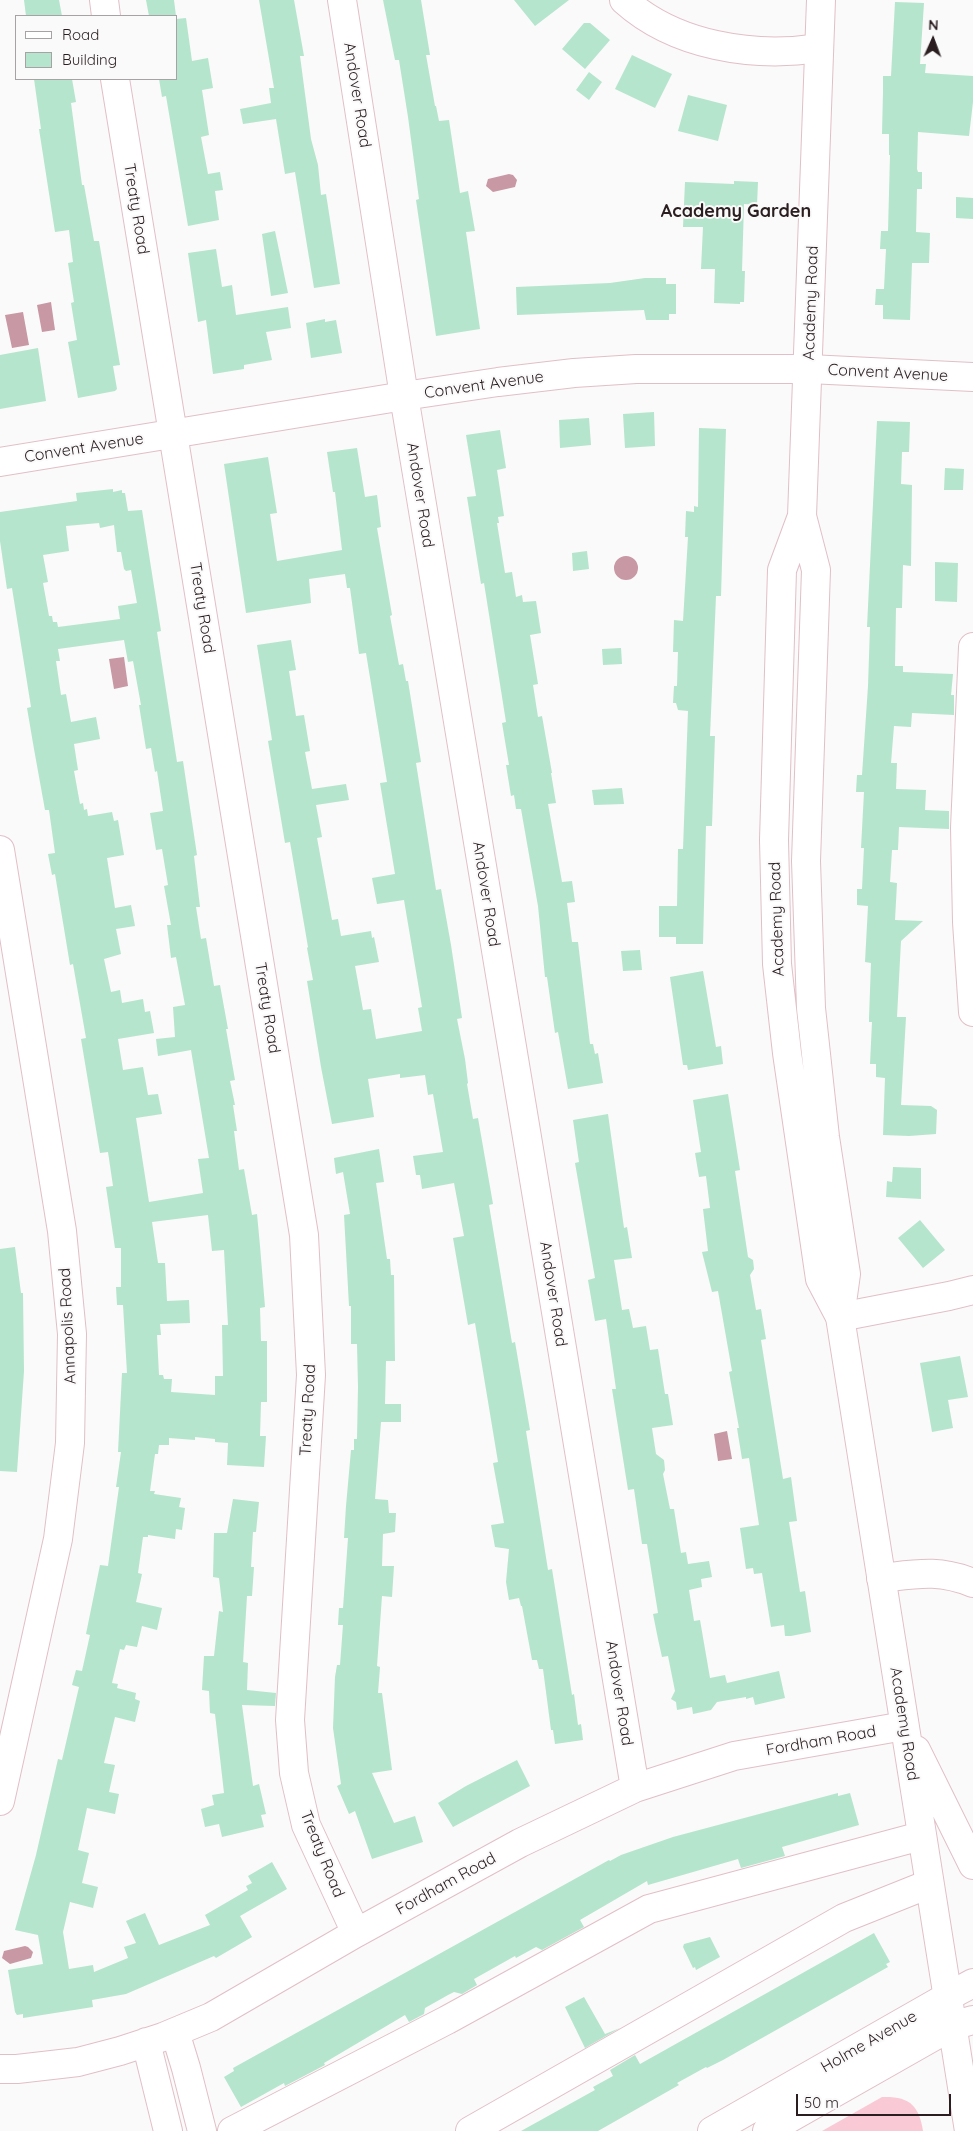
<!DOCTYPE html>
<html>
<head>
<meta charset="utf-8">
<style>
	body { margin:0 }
	#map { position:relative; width:973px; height:2131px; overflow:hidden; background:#fafafa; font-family:Quicksand,sans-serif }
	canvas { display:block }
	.legend { position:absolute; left:15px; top:15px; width:162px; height:65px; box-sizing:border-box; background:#fafafa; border:1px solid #a7a2a3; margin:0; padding:6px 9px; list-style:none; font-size:15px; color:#2b1e21 }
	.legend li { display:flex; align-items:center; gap:10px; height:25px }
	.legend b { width:25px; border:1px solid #a7a2a3 }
	.north { position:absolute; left:908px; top:15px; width:50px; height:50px; -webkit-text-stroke:4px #fafafa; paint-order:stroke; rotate:2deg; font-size:14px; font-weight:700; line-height:20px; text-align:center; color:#2b1e21 }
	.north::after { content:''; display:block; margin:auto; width:18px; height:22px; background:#2b1e21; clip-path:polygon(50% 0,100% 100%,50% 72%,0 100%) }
	.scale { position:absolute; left:796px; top:2094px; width:155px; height:22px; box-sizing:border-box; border:2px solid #2b1e21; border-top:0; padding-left:6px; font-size:15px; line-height:18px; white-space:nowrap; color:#2b1e21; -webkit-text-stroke:4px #fafafa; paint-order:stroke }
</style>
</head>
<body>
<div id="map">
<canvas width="973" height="2131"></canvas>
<ul class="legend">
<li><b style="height:6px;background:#fff"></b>Road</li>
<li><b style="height:14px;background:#b5e5cc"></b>Building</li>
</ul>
<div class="north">N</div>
<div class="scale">50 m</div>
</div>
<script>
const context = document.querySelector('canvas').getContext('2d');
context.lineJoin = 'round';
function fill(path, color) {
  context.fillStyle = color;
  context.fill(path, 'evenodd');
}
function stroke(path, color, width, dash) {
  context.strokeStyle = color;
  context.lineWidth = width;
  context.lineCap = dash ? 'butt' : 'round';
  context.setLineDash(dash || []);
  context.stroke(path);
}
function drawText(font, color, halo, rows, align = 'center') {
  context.font = font + ' Quicksand,sans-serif';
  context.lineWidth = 4;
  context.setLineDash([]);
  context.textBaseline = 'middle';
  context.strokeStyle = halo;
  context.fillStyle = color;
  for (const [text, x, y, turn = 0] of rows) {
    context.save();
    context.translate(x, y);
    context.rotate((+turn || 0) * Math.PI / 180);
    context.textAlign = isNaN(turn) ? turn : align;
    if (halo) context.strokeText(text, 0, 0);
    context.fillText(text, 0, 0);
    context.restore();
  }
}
fill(new Path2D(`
	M 882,2097 C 909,2096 919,2105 923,2131 L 822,2131 Z`), '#f9cad5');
fill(new Path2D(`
	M 509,174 L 513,175 L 517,180 L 515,187 L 493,192 L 486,186 L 488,179 Z
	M 51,302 L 55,330 L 42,332 L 37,305 Z
	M 23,312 L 29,345 L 12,348 L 5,315 Z
	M614 568a12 12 0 1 1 24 0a12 12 0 1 1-24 0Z
	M 124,657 L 128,686 L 114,689 L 109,659 Z
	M 727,1431 L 732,1459 L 718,1461 L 714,1434 Z
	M 25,1946 L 28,1947 L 33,1952 L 31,1958 L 10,1964 L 2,1958 L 4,1951 Z`), '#c898a4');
fill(new Path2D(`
	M 24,0 L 59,0 L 62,16 L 26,16 Z
	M 146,0 L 174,0 L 176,16 L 149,16 Z
	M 259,0 L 294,0 L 304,56 L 300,56 L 311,139 L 318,165 L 321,195 L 326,194 L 340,284 L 314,288 L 295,172 L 285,174 L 276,119 L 243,124 L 240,109 L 271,103 L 269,88 L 274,88 Z
	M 383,0 L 421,0 L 430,55 L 426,55 L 435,106 L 436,106 L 439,121 L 449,120 L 460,193 L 468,191 L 475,231 L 466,232 L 480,329 L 436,336 L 416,200 L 419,199 L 408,117 L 399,60 L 395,60 Z
	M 514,0 L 569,0 L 535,26 Z
	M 895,2 L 924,3 L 920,64 L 926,64 L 925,73 L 973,76 L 973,102 L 969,136 L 918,132 L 917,169 L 918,172 L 922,172 L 922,189 L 917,189 L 916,232 L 930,233 L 929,263 L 912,263 L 910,320 L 883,319 L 883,305 L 875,305 L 876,289 L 884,289 L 886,249 L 880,249 L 881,231 L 888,231 L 890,155 L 889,155 L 889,134 L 882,134 L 883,92 L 883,76 L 891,76 Z
	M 186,18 L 192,61 L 208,58 L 213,88 L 202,90 L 209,135 L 201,137 L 208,174 L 220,172 L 223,190 L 215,191 L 219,220 L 188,226 L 166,96 L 162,97 L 159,79 L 176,79 L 176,19 Z
	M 584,23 L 590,23 L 610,40 L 585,69 L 562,49 Z
	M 632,55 L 672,74 L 655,108 L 615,89 Z
	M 589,72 L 602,82 L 589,100 L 576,90 Z
	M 34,79 L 72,79 L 76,102 L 71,103 L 82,185 L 84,185 L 94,241 L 99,241 L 120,365 L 113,366 L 117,389 L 115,391 L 78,398 L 68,342 L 77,340 L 71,303 L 74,302 L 68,263 L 73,262 L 69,230 L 55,232 L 39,129 L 41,129 Z
	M 688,95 L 727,105 L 718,141 L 678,131 Z
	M 734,181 L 758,182 L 757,205 L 744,204 L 742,271 L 745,271 L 744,302 L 740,302 L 740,304 L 714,303 L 715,269 L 701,269 L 703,227 L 683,227 L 685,182 L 734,184 Z
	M 956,197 L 973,198 L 973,219 L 956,218 Z
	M 275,231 L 288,293 L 271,296 L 262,234 Z
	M 216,249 L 222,287 L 232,285 L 236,315 L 288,307 L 291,328 L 266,332 L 272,360 L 244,365 L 244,369 L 213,374 L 206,320 L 198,322 L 188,253 Z
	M 645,278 L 666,278 L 666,284 L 676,284 L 676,314 L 669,314 L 669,320 L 646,320 L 644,310 L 517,315 L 516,287 L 610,283 Z
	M 325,319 L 325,322 L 336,320 L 342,353 L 311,358 L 306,323 Z
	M 38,348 L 46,401 L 0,409 L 0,355 Z
	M 654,412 L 655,446 L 625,448 L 623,414 Z
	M 589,418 L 591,445 L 560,448 L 559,420 Z
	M 877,421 L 910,422 L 909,452 L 902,452 L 901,484 L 912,485 L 911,566 L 903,565 L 902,608 L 896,608 L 895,666 L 903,666 L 903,672 L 953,674 L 951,695 L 954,695 L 954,715 L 912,713 L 911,727 L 894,726 L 891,763 L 897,763 L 896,789 L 926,790 L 925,810 L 949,811 L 949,829 L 899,827 L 898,850 L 892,850 L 890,882 L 897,883 L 895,920 L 923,921 L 901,941 L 897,1017 L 906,1017 L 901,1105 L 931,1106 L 937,1110 L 936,1134 L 909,1136 L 883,1135 L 885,1078 L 876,1077 L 876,1064 L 870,1064 L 872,1022 L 869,1022 L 869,1018 L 871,963 L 865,962 L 868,906 L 857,905 L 857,889 L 862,889 L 864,848 L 861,848 L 864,792 L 856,792 L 857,775 L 862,775 L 868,686 L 870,627 L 867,627 Z
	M 699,428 L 726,429 L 721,596 L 716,596 L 710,736 L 715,736 L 712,826 L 706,826 L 703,944 L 676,944 L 676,937 L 659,937 L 659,906 L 677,906 L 678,849 L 683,849 L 688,711 L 678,710 L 676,703 L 673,703 L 674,686 L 677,686 L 678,652 L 673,652 L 674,620 L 683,621 L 688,537 L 685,537 L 686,511 L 694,512 L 694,506 L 698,507 Z
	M 500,430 L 506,468 L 497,470 L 504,516 L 498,517 L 499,523 L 497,523 L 505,573 L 512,572 L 516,597 L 522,595 L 523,602 L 536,601 L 541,633 L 530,635 L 538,684 L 533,685 L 538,717 L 542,716 L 552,773 L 551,773 L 556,803 L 548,804 L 562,882 L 572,881 L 575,902 L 567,903 L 572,942 L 578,942 L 590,1044 L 593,1044 L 595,1054 L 598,1053 L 603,1083 L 568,1089 L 558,1032 L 555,1033 L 547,977 L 545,977 L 538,906 L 521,809 L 516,809 L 514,795 L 511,796 L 506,765 L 509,765 L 502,723 L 506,722 L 484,583 L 481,584 L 467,497 L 476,496 L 466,435 Z
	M 357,448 L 365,497 L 377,495 L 381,527 L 377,528 L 392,615 L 390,616 L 399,665 L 403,664 L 406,681 L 408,681 L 421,762 L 416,763 L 436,890 L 441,889 L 451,945 L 462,1018 L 457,1019 L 465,1059 L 468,1083 L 467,1084 L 473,1119 L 478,1118 L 493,1204 L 489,1205 L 512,1343 L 515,1342 L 530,1430 L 526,1431 L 548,1570 L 552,1569 L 572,1695 L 574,1694 L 578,1725 L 581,1724 L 583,1740 L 555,1744 L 553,1730 L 551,1730 L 543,1669 L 539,1669 L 537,1660 L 532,1660 L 522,1606 L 521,1606 L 519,1598 L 509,1600 L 506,1582 L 509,1549 L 495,1547 L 491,1525 L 504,1523 L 493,1463 L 498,1462 L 475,1323 L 468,1325 L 453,1238 L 464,1236 L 454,1183 L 422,1189 L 420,1175 L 416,1175 L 413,1156 L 443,1152 L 433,1094 L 428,1095 L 425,1075 L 400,1078 L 400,1074 L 368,1079 L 374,1117 L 332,1124 L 321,1067 L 307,981 L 313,980 L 307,948 L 308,947 L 290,842 L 285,843 L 268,741 L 272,740 L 257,645 L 291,640 L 296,670 L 289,671 L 296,716 L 304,715 L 310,751 L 305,752 L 312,789 L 346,784 L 349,800 L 316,805 L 322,837 L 317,838 L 332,920 L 338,919 L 341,936 L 371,931 L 372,938 L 374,937 L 379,962 L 355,966 L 363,1010 L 371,1009 L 376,1039 L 422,1031 L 418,1008 L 422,1007 L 404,900 L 377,904 L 372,878 L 395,874 L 380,783 L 387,782 L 366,653 L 359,654 L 350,588 L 347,588 L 345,574 L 309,579 L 311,603 L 246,613 L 224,464 L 268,457 L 277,513 L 270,514 L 277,561 L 342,550 L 335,492 L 333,492 L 327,452 Z
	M 945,468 L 964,469 L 963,490 L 944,490 Z
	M 113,489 L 113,492 L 122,490 L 122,493 L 125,493 L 128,511 L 142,510 L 161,631 L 157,632 L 177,762 L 183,761 L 197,855 L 194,856 L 200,907 L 196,907 L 201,939 L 206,938 L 214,986 L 220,985 L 228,1029 L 226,1029 L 235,1080 L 230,1081 L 235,1105 L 233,1105 L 237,1131 L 234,1131 L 239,1170 L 244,1169 L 252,1215 L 257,1214 L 260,1246 L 265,1307 L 260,1308 L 261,1341 L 267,1341 L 267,1402 L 261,1402 L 260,1436 L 266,1436 L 264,1467 L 227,1465 L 228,1443 L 215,1442 L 215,1439 L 195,1437 L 195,1440 L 169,1438 L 169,1445 L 159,1445 L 158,1454 L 155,1454 L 150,1491 L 155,1491 L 154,1494 L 181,1498 L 179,1507 L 185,1508 L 182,1530 L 176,1529 L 175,1539 L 148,1535 L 148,1537 L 143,1537 L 138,1573 L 142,1574 L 136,1602 L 162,1608 L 157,1630 L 142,1626 L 137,1647 L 126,1645 L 124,1650 L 120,1649 L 112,1683 L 118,1684 L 117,1688 L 136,1693 L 135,1699 L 140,1701 L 135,1722 L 115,1717 L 104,1763 L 115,1765 L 109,1792 L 119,1794 L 115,1814 L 87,1808 L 78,1850 L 89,1853 L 82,1883 L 98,1887 L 93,1908 L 70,1902 L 63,1932 L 69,1969 L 93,1965 L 94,1972 L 128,1958 L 124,1947 L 136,1943 L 126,1921 L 145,1913 L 159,1945 L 210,1925 L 205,1915 L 248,1890 L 246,1886 L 252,1883 L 248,1876 L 272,1862 L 287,1889 L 240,1916 L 252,1937 L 216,1958 L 214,1956 L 126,1994 L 92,2000 L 93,2007 L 23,2018 L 23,2014 L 17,2015 L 15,2012 L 8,1970 L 43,1964 L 38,1935 L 15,1930 L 36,1855 L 58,1759 L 62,1760 L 79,1687 L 72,1685 L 76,1670 L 82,1671 L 90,1635 L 86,1634 L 100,1565 L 108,1566 L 119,1487 L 116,1487 L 121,1452 L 118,1452 L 122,1373 L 127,1373 L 123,1305 L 117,1305 L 116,1287 L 121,1287 L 121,1248 L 115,1248 L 106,1187 L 113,1186 L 108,1152 L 100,1153 L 81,1039 L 86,1038 L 73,964 L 70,965 L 55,874 L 52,875 L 48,854 L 55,853 L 49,810 L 45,810 L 34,749 L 27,708 L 31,707 L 12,588 L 7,589 L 0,541 L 0,512 L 77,501 L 76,493 ZM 99,523 L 100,528 L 114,525 L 117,552 L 121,552 L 124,569 L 126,571 L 131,570 L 137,603 L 118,606 L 120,619 L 58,627 L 57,622 L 53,622 L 52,616 L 49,616 L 43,583 L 48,582 L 43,555 L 69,551 L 66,526 ZM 124,640 L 128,662 L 133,661 L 141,705 L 139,705 L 146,749 L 151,748 L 155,772 L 157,771 L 163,811 L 150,813 L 156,850 L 162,849 L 168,885 L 164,886 L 171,925 L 167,925 L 171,958 L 176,957 L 185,1005 L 173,1007 L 175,1037 L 156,1039 L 158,1056 L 191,1050 L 209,1158 L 198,1159 L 203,1193 L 149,1202 L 136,1118 L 162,1114 L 158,1094 L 148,1095 L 143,1067 L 123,1070 L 118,1039 L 154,1033 L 150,1011 L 145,1012 L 143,999 L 122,1003 L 120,990 L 111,992 L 104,959 L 121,954 L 116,929 L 135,926 L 131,905 L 115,908 L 107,858 L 124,855 L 118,820 L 114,821 L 112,812 L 88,816 L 87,809 L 84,810 L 83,803 L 80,804 L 74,771 L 78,770 L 74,744 L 100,739 L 96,717 L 71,722 L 66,694 L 61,695 L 56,661 L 60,661 L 58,649 ZM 208,1215 L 212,1251 L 224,1250 L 228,1325 L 222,1325 L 223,1376 L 215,1376 L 215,1395 L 171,1392 L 172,1379 L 164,1379 L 163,1375 L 159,1375 L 157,1335 L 161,1335 L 160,1324 L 190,1323 L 189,1300 L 167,1301 L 165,1263 L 158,1263 L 152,1222 Z
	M 587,551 L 589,569 L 573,571 L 572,553 Z
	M 935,562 L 958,563 L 957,602 L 935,601 Z
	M 621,648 L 622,664 L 603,665 L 602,649 Z
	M 622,788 L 624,804 L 594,805 L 592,790 Z
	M 640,950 L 642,970 L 623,971 L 621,951 Z
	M 703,971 L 716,1047 L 721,1046 L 723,1064 L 688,1070 L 687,1065 L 683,1065 L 670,977 Z
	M 728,1094 L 740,1170 L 735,1171 L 748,1257 L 753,1260 L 754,1269 L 750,1275 L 756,1310 L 761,1309 L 766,1339 L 761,1340 L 783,1479 L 791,1477 L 797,1521 L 789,1522 L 800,1592 L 805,1591 L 811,1632 L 791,1636 L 785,1636 L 784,1625 L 771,1627 L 762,1573 L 754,1574 L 753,1568 L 746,1569 L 740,1528 L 759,1525 L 749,1458 L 742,1459 L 737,1428 L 739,1428 L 729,1372 L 732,1371 L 718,1291 L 712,1292 L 702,1252 L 708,1251 L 703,1209 L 710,1208 L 706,1176 L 699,1177 L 695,1153 L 701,1152 L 693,1100 Z
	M 608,1114 L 624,1228 L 627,1227 L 632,1258 L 614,1260 L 622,1310 L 629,1309 L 633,1328 L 646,1326 L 650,1350 L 658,1349 L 665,1394 L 668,1394 L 673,1425 L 652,1428 L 656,1454 L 664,1460 L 665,1470 L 663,1474 L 670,1509 L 674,1509 L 681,1553 L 686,1552 L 688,1564 L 709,1561 L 712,1577 L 701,1579 L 702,1587 L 689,1590 L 694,1621 L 700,1620 L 710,1678 L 725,1675 L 727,1683 L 779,1671 L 785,1698 L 755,1705 L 753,1697 L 746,1699 L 746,1697 L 717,1702 L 711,1710 L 693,1714 L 692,1707 L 677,1710 L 676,1702 L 671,1699 L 675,1691 L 668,1656 L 662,1657 L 658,1639 L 653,1614 L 658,1613 L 647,1544 L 642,1544 L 634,1489 L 628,1490 L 612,1389 L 616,1389 L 606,1319 L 595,1321 L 588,1280 L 595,1278 L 575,1163 L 579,1162 L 573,1120 Z
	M 379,1149 L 384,1182 L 376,1183 L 387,1259 L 390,1259 L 391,1275 L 394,1275 L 395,1361 L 386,1361 L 385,1404 L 401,1404 L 401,1422 L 381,1422 L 375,1499 L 388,1500 L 389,1513 L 396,1513 L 395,1532 L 383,1534 L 382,1566 L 394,1566 L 392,1597 L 382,1596 L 377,1666 L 380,1667 L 378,1693 L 382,1693 L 392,1770 L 372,1773 L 394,1823 L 415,1816 L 423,1842 L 372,1859 L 355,1811 L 349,1814 L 337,1786 L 341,1784 L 333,1728 L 335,1677 L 337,1665 L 340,1665 L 343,1625 L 338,1625 L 339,1608 L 343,1608 L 348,1538 L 344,1538 L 346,1506 L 351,1450 L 354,1450 L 354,1439 L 357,1439 L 358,1387 L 357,1344 L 351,1344 L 351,1306 L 349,1306 L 344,1215 L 350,1214 L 343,1172 L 336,1174 L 334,1158 Z
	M 893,1167 L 921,1168 L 921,1199 L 886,1197 L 887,1181 L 892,1182 Z
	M 920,1220 L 945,1250 L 923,1268 L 898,1238 Z
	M 15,1247 L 21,1293 L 23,1293 L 24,1371 L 17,1472 L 0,1471 L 0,1249 Z
	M 960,1356 L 968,1397 L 948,1400 L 953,1428 L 932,1432 L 920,1363 Z
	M 233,1499 L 259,1502 L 256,1532 L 253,1532 L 251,1567 L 254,1567 L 252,1596 L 247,1596 L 243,1662 L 248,1663 L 247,1690 L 276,1693 L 275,1706 L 242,1705 L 253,1786 L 259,1784 L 266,1814 L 261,1815 L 264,1827 L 222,1837 L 219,1824 L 205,1827 L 201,1809 L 214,1805 L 212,1795 L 224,1793 L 215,1714 L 210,1713 L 209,1691 L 202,1690 L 204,1656 L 214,1656 L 219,1611 L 223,1612 L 219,1578 L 213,1577 L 214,1533 L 227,1533 Z
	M 517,1760 L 530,1786 L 453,1827 L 438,1803 L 466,1786 Z
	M 838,1793 L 838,1796 L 850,1793 L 859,1825 L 782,1847 L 785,1856 L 741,1868 L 738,1859 L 648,1885 L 647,1881 L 580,1920 L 584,1927 L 542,1950 L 536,1947 L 516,1958 L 515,1956 L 474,1979 L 477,1985 L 462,1994 L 454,1992 L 448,1995 L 425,2008 L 424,2014 L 409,2022 L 405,2015 L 324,2063 L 325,2065 L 285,2086 L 284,2083 L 241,2107 L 224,2077 L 234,2071 L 233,2068 L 609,1860 L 610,1861 L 621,1855 L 673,1837 Z
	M 874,1933 L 890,1962 L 886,1964 L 888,1967 L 723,2060 L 707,2068 L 706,2067 L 677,2083 L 679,2085 L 598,2131 L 521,2131 L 595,2090 L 593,2087 L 613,2076 L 610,2070 L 635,2055 L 640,2064 Z
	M 710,1937 L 720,1957 L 696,1970 L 695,1967 L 693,1968 L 683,1947 L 684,1944 Z
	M 584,1997 L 605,2034 L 620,2028 L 585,2048 L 565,2007 Z`), '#b5e5cc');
const minor = new Path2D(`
	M 104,0 L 106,16
	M 342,0 L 404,396 L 635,1788
	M 624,0 C 675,46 753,58 819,48
	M 115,79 L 304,1235 L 311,1375 L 290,1720 L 294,1773 L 306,1825 L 356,1933
	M 0,462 L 404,396 L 498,382 L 574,373 L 636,369 L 809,369 L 973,377
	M 973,647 L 965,828 L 967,922 L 973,1012
	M 0,850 L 62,1231 L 72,1334 L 70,1443 L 58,1539 L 0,1801
	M 840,1317 L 949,1296 L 973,1290
	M 881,1578 C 917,1574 938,1569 973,1583
	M 947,1997 L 973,1983
	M 952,2026 L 973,2020
	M 175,2032 L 186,2068 L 202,2131
	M 146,2042 L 168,2131
	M 0,2069 L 17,2069 L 78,2062 L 120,2051 L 163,2037 L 211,2017 L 356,1933 L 520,1843 L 635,1788 L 734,1756 L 904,1726
	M 232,2131 L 447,2020 L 649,1909 L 921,1836
	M 470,2131 L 844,1918 L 929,1884`);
const major = new Path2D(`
	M 821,0 L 802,516 L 782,570 L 774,840 L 777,964 L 787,1053 L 820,1279 L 840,1317
	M 802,516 L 816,570 L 806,861 L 811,1008 L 825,1137 L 846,1274 L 840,1317 L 969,2131
	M 916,1750 L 973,1865
	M 712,2131 L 947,1997
	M 767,2131 L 952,2026`);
stroke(minor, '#e2bfc7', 30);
stroke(major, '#e2bfc7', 30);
stroke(minor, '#fff', 28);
stroke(major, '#fff', 28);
drawText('16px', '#2b1e21', '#fafafa', [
	["Andover Road",357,95,81],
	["Treaty Road",136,209,81],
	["Academy Road",811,303,-88],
	["Convent Avenue",888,373,3],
	["Convent Avenue",484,385,-8],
	["Convent Avenue",84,448,-9],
	["Andover Road",420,495,81],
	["Treaty Road",202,608,81],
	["Andover Road",486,894,81],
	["Academy Road",777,919,-92],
	["Treaty Road",267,1008,81],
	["Andover Road",553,1294,81],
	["Annapolis Road",68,1326,-93],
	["Treaty Road",308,1410,-87],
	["Andover Road",619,1693,81],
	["Academy Road",904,1724,81],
	["Fordham Road",821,1741,-10],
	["Treaty Road",322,1854,68],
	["Fordham Road",446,1884,-29],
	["Holme Avenue",869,2042,-30]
]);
drawText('bold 18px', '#2b1e21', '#fafafa', [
	["Academy Garden",736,212]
]);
</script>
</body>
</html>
